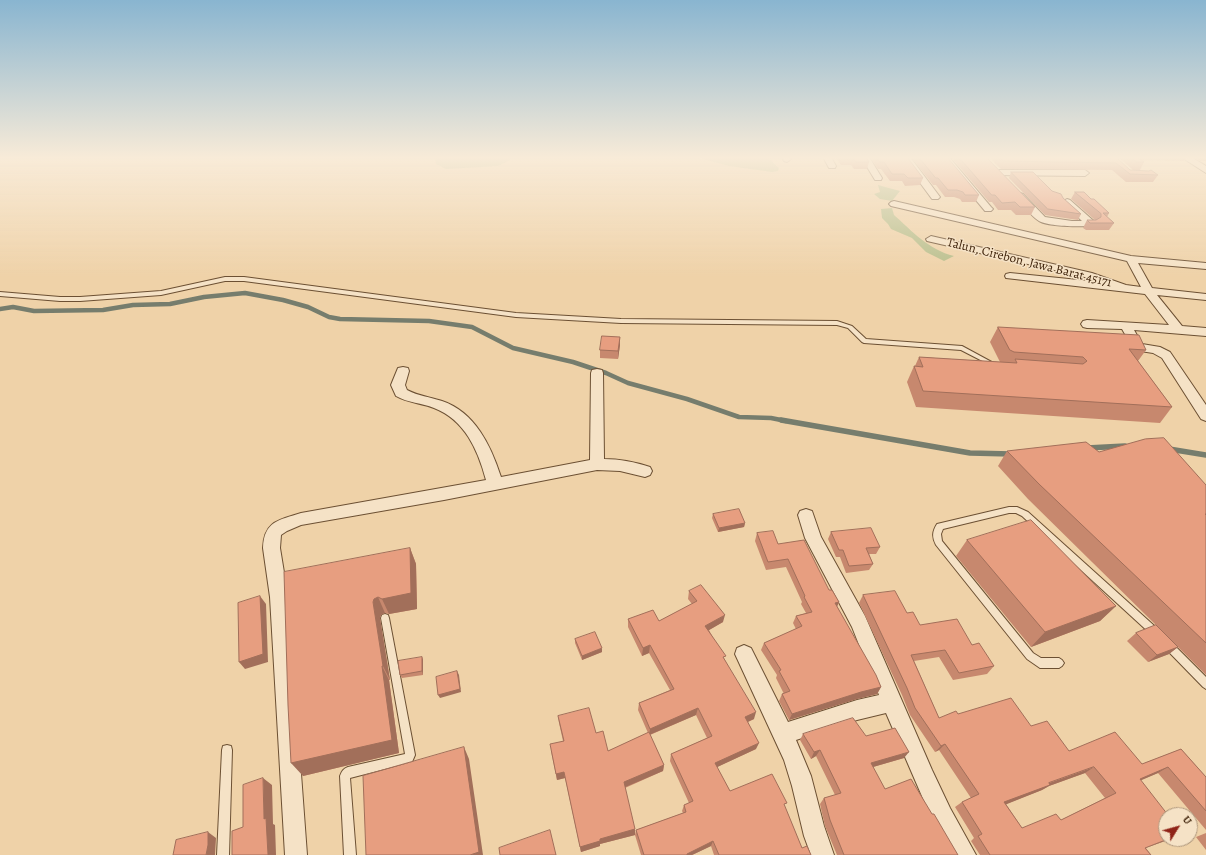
<!DOCTYPE html>
<html>
<head>
<meta charset="utf-8">
<style>
	body { margin:0 }
	#map { position:relative; width:1206px; height:855px; overflow:hidden; background:#efd2a8; font-family:Alegreya,serif }
	canvas { display:block }
	.north { position:absolute; left:1158px; top:807px; width:40px; height:40px; box-sizing:border-box; background:#f5e2c6; border:1px solid #ad967c; border-radius:50%; rotate:53deg; font-size:11px; font-weight:700; line-height:16px; text-align:center; color:#41250c }
	.north::after { content:''; display:block; margin:auto; width:14px; height:18px; background:#8f2418; clip-path:polygon(50% 0,100% 100%,50% 72%,0 100%) }
</style>
</head>
<body>
<div id="map">
<canvas width="1206" height="855"></canvas>
<div class="north">U</div>
</div>
<script>
const context = document.querySelector('canvas').getContext('2d');
context.lineJoin = 'round';
function fill(path, color) {
  context.fillStyle = color;
  context.fill(path, 'evenodd');
}
function stroke(path, color, width, dash) {
  context.strokeStyle = color;
  context.lineWidth = width;
  context.lineCap = dash ? 'butt' : 'round';
  context.setLineDash(dash || []);
  context.stroke(path);
}
function drawText(font, color, halo, rows, align = 'center') {
  context.font = font + ' Alegreya,serif';
  context.lineWidth = 3;
  context.setLineDash([]);
  context.textBaseline = 'middle';
  context.strokeStyle = halo;
  context.fillStyle = color;
  for (const [text, x, y, turn = 0] of rows) {
    context.save();
    context.translate(x, y);
    context.rotate((+turn || 0) * Math.PI / 180);
    context.textAlign = isNaN(turn) ? turn : align;
    if (halo) context.strokeText(text, 0, 0);
    context.fillText(text, 0, 0);
    context.restore();
  }
}
fill(new Path2D(`
	M 516,157 L 498,166 L 446,169 L 436,164 L 435,158 Z
	M 696,157 L 767,157 L 779,168 L 778,171 L 772,172 L 729,166 Z
	M 878,185 L 900,191 L 892,201 L 880,199 L 874,194 L 880,192 Z
	M 892,208 L 894,215 C 912,231 929,250 954,256 L 944,261 L 926,252 L 912,238 L 891,229 L 888,224 L 882,218 L 881,209 Z`), '#b6bd8a');
stroke(new Path2D(`
	M 0,309 L 13,307 L 34,311 L 103,310 L 133,305 L 170,304 L 204,297 L 245,293 L 283,300 L 308,307 L 329,317 L 340,319 L 429,321 L 472,327 L 513,348 L 573,362 L 606,373 L 628,383 L 687,399 L 739,417 L 771,418 L 786,421`), '#767d6d', 4.5);
stroke(new Path2D(`
	M 781,420 L 970,453 L 1011,454
	M 1087,448 L 1125,446
	M 1169,449 L 1206,455`), '#767d6d', 5.5);
const service = new Path2D(`
	M 225,277 L 244,277 L 516,313 L 621,319 L 837,321 L 852,326 L 866,339 L 962,346 L 999,366 L 998,367 L 994,367 L 961,350 L 864,343 L 862,342 L 848,328 L 837,325 L 621,323 L 516,317 L 244,281 L 225,281 L 161,295 L 80,301 L 60,301 L 0,296 L 0,292 L 60,297 L 80,297 L 161,291 Z
	M 1009,507 L 1017,507 L 1028,512 L 1160,631 L 1162,634 L 1160,637 L 1157,638 L 1154,637 L 1022,516 L 1016,513 L 1009,513 L 943,529 L 941,534 L 942,541 L 1033,653 L 1041,658 L 1059,658 L 1062,660 L 1064,663 L 1062,666 L 1059,668 L 1040,668 L 1027,659 L 936,545 C 932,537 932,532 937,524 Z
	M 385,614 L 388,615 L 389,618 L 415,755 L 412,762 L 408,763 L 350,778 L 356,855 L 344,855 L 340,776 C 342,771 343,769 348,767 L 405,754 L 381,618 L 382,615 Z
	M 1167,640 L 1170,641 L 1206,677 L 1206,689 L 1203,687 L 1164,647 L 1162,644 L 1164,641 Z
	M 227,745 L 231,746 L 232,750 L 229,855 L 217,855 L 222,750 L 223,746 Z`);
const minor = new Path2D(`
	M 782,157 L 790,157 L 791,159 L 787,162 L 784,161 Z
	M 823,157 L 831,157 L 836,166 L 835,168 L 829,168 Z
	M 861,157 L 869,157 L 882,178 L 881,180 L 875,180 Z
	M 901,157 L 910,157 L 940,197 L 938,199 L 932,199 Z
	M 940,157 L 949,157 L 991,207 L 993,209 L 991,211 L 985,211 Z
	M 1181,157 L 1191,157 L 1206,166 L 1206,173 Z
	M 997,170 L 1085,170 L 1089,173 L 1085,176 L 994,175 L 993,173 Z
	M 1020,193 L 1023,194 L 1045,217 L 1072,221 L 1082,221 L 1064,204 L 1062,202 L 1067,199 L 1070,200 L 1096,223 C 1090,229 1046,226 1039,221 C 1032,217 1020,202 1015,196 Z
	M 894,201 L 1131,256 L 1206,263 L 1206,269 L 1138,263 L 1152,288 L 1206,294 L 1206,300 L 1157,295 L 1182,326 L 1206,328 L 1206,336 L 1134,330 L 1142,344 L 1160,347 L 1170,352 L 1206,405 L 1206,421 L 1201,419 L 1162,358 L 1153,353 L 1134,350 L 1122,329 L 1087,328 L 1083,327 L 1081,324 L 1083,321 L 1087,320 L 1169,325 L 1145,294 L 1006,278 L 1005,276 L 1006,274 L 1010,273 L 1098,282 L 1089,278 L 927,241 L 926,239 L 931,236 L 1092,273 L 1126,285 L 1141,287 L 1127,261 L 891,206 L 889,204 L 891,202 Z
	M 403,367 L 408,368 L 409,371 L 405,385 L 407,390 C 418,396 430,397 442,401 C 475,412 491,446 501,477 L 590,460 L 591,373 L 592,370 L 597,369 L 602,370 L 603,373 L 604,459 C 620,459 635,462 650,467 L 652,471 L 650,475 L 645,477 L 620,471 L 597,470 L 444,500 L 301,525 L 287,531 L 281,535 L 280,548 L 288,597 L 307,855 L 285,855 L 270,597 L 263,548 C 264,521 279,520 301,513 L 486,480 C 478,450 465,420 434,408 C 422,403 408,403 396,396 L 391,385 L 398,368 Z
	M 806,509 L 812,511 L 821,537 L 865,616 L 932,770 L 950,808 L 976,855 L 952,855 L 934,824 L 886,713 L 857,720 L 796,740 L 811,776 L 824,826 L 834,855 L 811,855 L 804,836 L 792,786 L 784,760 L 735,654 L 737,648 L 744,645 L 751,648 L 788,722 L 857,700 L 879,695 L 852,627 L 805,538 L 798,515 L 800,511 Z`);
stroke(service, '#6c5033', 2);
stroke(minor, '#6c5033', 2);
fill(service, '#f5e2c6');
fill(minor, '#f5e2c6');
fill(new Path2D(`
	M 834,157 L 866,157 L 869,162 L 867,169 L 854,169 L 851,165 L 841,165 L 838,161 Z
	M 870,157 L 907,157 L 923,178 L 920,185 L 905,186 L 902,181 L 890,181 L 881,169 L 878,169 Z
	M 911,157 L 947,157 L 979,195 L 976,202 L 962,202 L 960,199 L 954,197 L 945,197 L 936,185 L 933,185 Z
	M 951,157 L 986,157 L 1035,207 L 1031,215 L 1016,215 L 1011,210 L 998,210 L 992,202 L 989,202 Z
	M 989,157 L 1116,157 L 1130,170 L 1158,175 L 1153,182 L 1126,182 L 1112,170 L 1001,169 Z
	M 1118,157 L 1186,157 L 1184,161 L 1141,160 L 1144,162 L 1140,170 L 1133,170 Z
	M 1194,157 L 1206,157 L 1206,161 L 1200,161 Z
	M 1011,172 L 1052,191 L 1063,198 L 1081,214 L 1078,220 L 1045,215 L 1009,178 Z
	M 1075,192 L 1091,199 L 1109,213 L 1107,217 L 1114,223 L 1109,230 L 1086,230 L 1083,228 L 1087,220 L 1095,220 L 1071,199 Z
	M 998,327 L 1146,350 L 1138,361 L 1172,407 L 1160,423 L 916,407 L 907,382 L 914,366 L 915,366 L 919,357 L 1000,362 L 990,342 Z
	M 620,337 L 620,345 L 618,359 L 600,358 L 600,350 Z
	M 1007,451 L 1099,452 L 1206,485 L 1206,675 L 1178,647 L 1169,654 L 1148,662 L 1127,641 L 1136,633 L 1156,625 L 1028,499 L 998,466 Z
	M 713,514 L 745,523 L 744,527 L 718,532 L 712,518 Z
	M 831,532 L 880,547 L 876,554 L 869,554 L 873,564 L 869,570 L 846,573 L 840,557 L 836,557 L 828,539 Z
	M 757,533 L 778,544 L 829,590 L 839,602 L 837,606 L 881,687 L 877,694 L 857,699 L 789,720 L 779,701 L 782,694 L 784,694 L 776,678 L 777,675 L 761,650 L 764,643 L 796,629 L 793,623 L 796,616 L 806,613 L 801,604 L 802,602 L 786,567 L 766,570 L 755,541 Z
	M 967,540 L 1116,606 L 1100,621 L 1031,647 L 956,556 Z
	M 410,548 L 416,564 L 417,609 L 389,614 L 385,613 L 381,615 L 380,618 L 390,680 L 389,680 L 399,753 L 303,776 L 288,705 Z
	M 689,591 L 723,622 L 709,630 L 725,660 L 754,719 L 748,722 L 756,749 L 717,767 L 730,791 L 785,807 L 802,848 L 811,855 L 714,855 L 711,846 L 692,855 L 641,855 L 635,835 L 636,830 L 683,813 L 682,811 L 684,805 L 689,803 L 670,761 L 671,754 L 707,738 L 696,715 L 650,735 L 664,765 L 663,771 L 625,788 L 635,835 L 600,844 L 600,846 L 581,852 L 565,778 L 557,780 L 551,751 L 563,741 L 559,723 L 558,716 L 596,733 L 608,751 L 648,733 L 638,710 L 639,703 L 670,690 L 649,653 L 642,656 L 628,627 L 628,619 L 659,621 L 692,604 L 688,599 Z
	M 863,595 L 907,613 L 920,625 L 972,645 L 994,666 L 987,674 L 953,680 L 939,657 L 914,661 L 939,718 L 958,714 L 1031,726 L 1069,751 L 1142,764 L 1181,749 L 1206,777 L 1206,830 L 1158,773 L 1141,780 L 1146,848 L 1151,855 L 980,855 L 971,841 L 974,838 L 955,807 L 962,802 L 971,798 L 939,750 L 935,752 L 910,715 L 902,695 L 859,603 ZM 1085,773 L 1105,798 L 1061,820 L 1022,828 L 1006,804 L 1042,790 L 1049,786 Z
	M 575,639 L 602,652 L 582,660 L 575,643 Z
	M 422,657 L 423,660 L 423,675 L 402,678 L 400,675 Z
	M 803,734 L 866,736 L 904,758 L 873,767 L 885,789 L 932,814 L 958,855 L 837,855 L 825,826 L 820,804 L 824,798 L 835,795 L 816,756 L 811,759 L 800,740 Z
	M 1206,833 L 1206,850 L 1196,837 Z`), '#c7886e');
fill(new Path2D(`
	M 620,337 L 620,345 L 618,359 L 618,351 Z
	M 745,523 L 744,527 L 718,532 L 719,528 Z
	M 410,548 L 416,564 L 417,609 L 389,614 L 382,599 Z
	M 260,596 L 266,604 L 268,662 L 245,669 L 239,662 Z
	M 378,597 L 385,613 L 381,615 L 380,618 L 390,680 L 383,666 L 373,602 L 374,599 Z
	M 839,602 L 836,609 L 835,603 Z
	M 1116,606 L 1100,621 L 1031,647 L 1045,632 Z
	M 725,615 L 723,622 L 704,633 L 705,626 Z
	M 650,645 L 649,653 L 642,656 L 643,648 Z
	M 1178,647 L 1169,654 L 1148,662 L 1157,655 Z
	M 602,648 L 602,652 L 582,660 L 582,656 Z
	M 422,657 L 423,660 L 423,675 L 422,671 Z
	M 382,666 L 389,680 L 399,753 L 303,776 L 291,763 Z
	M 457,671 L 459,675 L 461,692 L 440,698 L 438,695 Z
	M 881,687 L 877,694 L 857,699 L 789,720 L 792,714 L 861,692 Z
	M 698,708 L 696,715 L 649,735 L 650,729 Z
	M 756,712 L 754,719 L 743,724 L 745,717 Z
	M 759,743 L 756,749 L 713,769 L 715,763 Z
	M 945,744 L 939,750 L 935,752 L 941,746 Z
	M 464,747 L 469,759 L 483,855 L 470,855 Z
	M 820,750 L 816,756 L 811,759 L 814,752 Z
	M 909,752 L 904,758 L 866,769 L 871,763 Z
	M 664,765 L 663,771 L 623,788 L 624,782 Z
	M 1094,767 L 1085,773 L 1049,786 L 1042,790 L 997,808 L 1004,802 L 1049,783 Z
	M 1168,767 L 1158,773 L 1130,785 L 1140,779 Z
	M 564,772 L 565,778 L 557,780 L 556,774 Z
	M 263,778 L 272,785 L 273,824 L 275,825 L 276,855 L 268,855 L 264,819 Z
	M 635,829 L 635,835 L 600,844 L 600,846 L 581,852 L 580,847 L 600,839 Z
	M 208,832 L 216,838 L 215,855 L 206,855 Z
	M 1168,839 L 1171,839 L 1134,852 L 1145,848 Z
	M 713,841 L 711,846 L 692,855 L 686,855 L 687,854 Z`), '#a26f5a');
const building = new Path2D(`
	M 842,157 L 866,157 L 869,162 L 856,162 L 853,158 L 843,158 Z
	M 877,157 L 907,157 L 923,178 L 908,178 L 904,174 L 892,174 L 884,162 L 880,162 Z
	M 919,157 L 947,157 L 979,195 L 965,195 L 963,192 L 957,190 L 948,190 L 938,178 L 936,178 Z
	M 959,157 L 986,157 L 1035,207 L 1020,207 L 1015,202 L 1002,203 L 995,195 L 992,195 Z
	M 1000,157 L 1116,157 L 1130,170 L 1149,171 L 1151,170 L 1158,175 L 1130,174 L 1116,163 L 1004,161 Z
	M 1131,157 L 1137,157 L 1144,162 L 1137,162 Z
	M 1011,172 L 1033,172 L 1052,191 L 1061,194 L 1063,198 L 1081,214 L 1048,209 Z
	M 1075,192 L 1084,192 L 1091,199 L 1094,199 L 1109,213 L 1103,213 L 1114,223 L 1090,223 L 1087,220 L 1096,220 L 1101,217 L 1101,214 Z
	M 998,327 L 1139,335 L 1146,350 L 1129,349 L 1172,407 L 923,391 L 914,366 L 923,367 L 919,357 L 1017,363 L 1015,359 L 1083,364 L 1087,361 L 1083,357 L 1014,352 L 1010,350 Z
	M 602,336 L 620,337 L 618,351 L 600,350 Z
	M 1164,438 L 1206,485 L 1206,514 L 1205,514 L 1206,515 L 1206,643 L 1039,484 L 1007,451 L 1086,442 L 1099,452 L 1145,439 Z
	M 739,509 L 745,523 L 719,528 L 713,514 Z
	M 1031,520 L 1116,606 L 1045,632 L 967,540 Z
	M 871,528 L 880,547 L 866,548 L 873,564 L 849,566 L 843,550 L 839,550 L 831,532 Z
	M 773,531 L 778,544 L 804,540 L 829,590 L 832,590 L 839,602 L 835,603 L 876,675 L 881,687 L 861,692 L 792,714 L 782,694 L 790,691 L 779,671 L 781,670 L 764,643 L 802,626 L 796,616 L 812,612 L 804,597 L 805,596 L 788,559 L 768,562 L 757,533 Z
	M 410,548 L 411,593 L 382,599 L 378,597 L 374,599 L 373,602 L 383,666 L 382,666 L 392,740 L 291,763 L 288,705 L 284,572 Z
	M 701,585 L 725,615 L 705,626 L 726,656 L 723,657 L 756,712 L 745,717 L 759,743 L 715,763 L 730,791 L 772,774 L 787,803 L 784,804 L 802,848 L 807,846 L 811,855 L 719,855 L 713,841 L 687,854 L 687,855 L 644,855 L 636,830 L 686,812 L 684,805 L 693,801 L 671,754 L 712,736 L 698,708 L 650,729 L 639,703 L 674,689 L 650,645 L 643,648 L 628,619 L 653,610 L 659,621 L 697,601 L 689,591 Z
	M 895,591 L 907,613 L 913,612 L 920,625 L 957,619 L 972,645 L 979,643 L 994,666 L 959,673 L 945,650 L 911,655 L 939,718 L 956,711 L 958,714 L 1011,698 L 1031,726 L 1047,721 L 1069,751 L 1115,732 L 1142,764 L 1181,749 L 1206,777 L 1206,811 L 1168,767 L 1140,779 L 1168,815 L 1166,815 L 1166,839 L 1168,839 L 1145,848 L 1151,855 L 990,855 L 978,836 L 982,834 L 962,802 L 979,794 L 945,744 L 941,746 L 915,708 L 907,688 L 863,595 ZM 1094,767 L 1116,793 L 1061,820 L 1056,814 L 1022,828 L 1004,802 L 1050,785 L 1049,783 Z
	M 260,596 L 263,654 L 239,662 L 238,603 Z
	M 1156,625 L 1178,647 L 1157,655 L 1136,633 Z
	M 595,632 L 602,648 L 582,656 L 575,639 Z
	M 422,657 L 422,671 L 400,675 L 398,661 Z
	M 457,671 L 460,689 L 438,695 L 436,677 Z
	M 589,708 L 596,733 L 603,731 L 608,751 L 649,732 L 664,765 L 624,782 L 635,829 L 600,839 L 600,841 L 580,847 L 564,772 L 556,774 L 550,744 L 564,741 L 558,716 Z
	M 853,718 L 866,736 L 895,728 L 909,752 L 871,763 L 885,789 L 911,779 L 932,814 L 934,814 L 958,855 L 844,855 L 830,820 L 824,798 L 841,793 L 820,750 L 814,752 L 803,734 Z
	M 464,747 L 479,852 L 470,855 L 366,855 L 363,776 Z
	M 263,778 L 264,819 L 266,818 L 268,855 L 232,855 L 232,831 L 243,827 L 243,785 Z
	M 550,830 L 556,855 L 500,855 L 499,848 Z
	M 208,832 L 208,845 L 206,855 L 173,855 L 176,840 Z`);
fill(building, '#e79e80');
stroke(building, '#a26f5a', 1);
const sky = context.createLinearGradient(0, 0, 0, 277);
sky.addColorStop(0, '#89b5d0');
sky.addColorStop(0.57, '#f8ebd8');
sky.addColorStop(1, '#f8ebd800');
context.fillStyle = sky;
context.fillRect(0, 0, 1206, 277);
drawText('13px', '#41250c', '#f5e2c6', [
	["Talun, Cirebon, Jawa Barat 45171",1029,263,14]
]);
</script>
</body>
</html>
